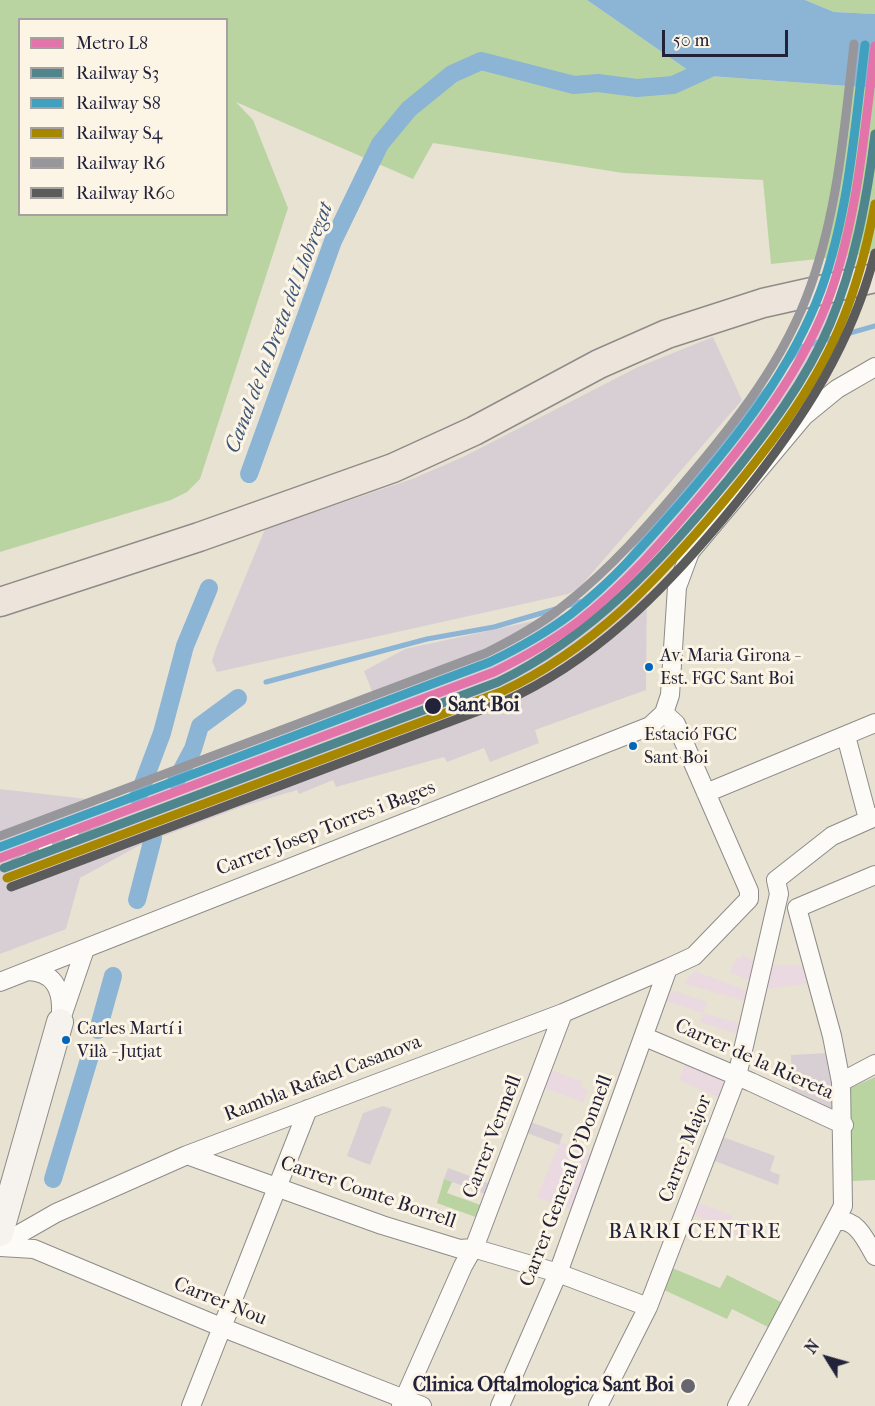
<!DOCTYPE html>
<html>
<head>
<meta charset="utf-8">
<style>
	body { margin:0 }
	#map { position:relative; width:875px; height:1406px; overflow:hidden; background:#e8e2d3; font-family:"IM FELL French Canon",serif }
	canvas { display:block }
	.legend { position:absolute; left:18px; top:18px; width:210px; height:198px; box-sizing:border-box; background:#fcf5e5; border:2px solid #a5a1a1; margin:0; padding:8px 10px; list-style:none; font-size:18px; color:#22223b }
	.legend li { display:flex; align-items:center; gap:12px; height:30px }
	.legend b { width:30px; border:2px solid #a5a1a1 }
	.north { position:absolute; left:797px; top:1328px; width:60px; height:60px; -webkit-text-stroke:4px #fcf5e5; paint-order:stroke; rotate:307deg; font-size:16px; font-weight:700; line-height:24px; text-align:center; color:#22223b }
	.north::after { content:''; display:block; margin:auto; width:21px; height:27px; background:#22223b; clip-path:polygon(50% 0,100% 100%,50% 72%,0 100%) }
	.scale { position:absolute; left:662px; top:30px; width:126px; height:27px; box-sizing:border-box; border:3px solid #22223b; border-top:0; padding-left:8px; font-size:18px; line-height:21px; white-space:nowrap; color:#22223b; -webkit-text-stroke:4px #fcf5e5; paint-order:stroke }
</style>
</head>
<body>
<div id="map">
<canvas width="875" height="1406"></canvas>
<ul class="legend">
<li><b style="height:8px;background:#e274aa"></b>Metro L8</li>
<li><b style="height:8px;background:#4f868e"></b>Railway S3</li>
<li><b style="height:8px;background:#41a0bd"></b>Railway S8</li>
<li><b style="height:8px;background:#a78600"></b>Railway S4</li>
<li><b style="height:8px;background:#96969b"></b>Railway R6</li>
<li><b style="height:8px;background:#5b5b5b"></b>Railway R60</li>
</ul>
<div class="north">N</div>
<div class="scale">50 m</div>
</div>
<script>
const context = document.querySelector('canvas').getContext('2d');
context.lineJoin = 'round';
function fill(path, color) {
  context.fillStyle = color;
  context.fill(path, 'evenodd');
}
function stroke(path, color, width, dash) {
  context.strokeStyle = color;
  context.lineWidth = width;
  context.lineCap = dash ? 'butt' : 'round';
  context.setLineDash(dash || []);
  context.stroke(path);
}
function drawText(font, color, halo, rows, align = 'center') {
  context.font = font + ' "IM FELL French Canon",serif';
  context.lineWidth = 6;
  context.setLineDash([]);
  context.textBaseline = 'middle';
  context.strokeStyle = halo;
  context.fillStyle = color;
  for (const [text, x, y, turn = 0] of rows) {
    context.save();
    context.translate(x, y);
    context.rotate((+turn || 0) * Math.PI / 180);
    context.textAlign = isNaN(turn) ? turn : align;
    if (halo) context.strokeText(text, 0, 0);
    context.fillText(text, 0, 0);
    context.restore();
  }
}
fill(new Path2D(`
	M 742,955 L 758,962 L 753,982 L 730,972 L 736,958 L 741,959 Z
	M 770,965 L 807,966 L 812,983 L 764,989 Z
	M 695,971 L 750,992 L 748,1002 L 683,983 Z
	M 674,991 L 707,1002 L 703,1013 L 744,1025 L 741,1035 L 700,1022 L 703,1013 L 665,1001 Z
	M 686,1062 L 727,1080 L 721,1098 L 679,1080 Z
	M 548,1069 L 583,1082 L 581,1087 L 588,1090 L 583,1102 L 541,1087 Z
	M 560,1142 L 595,1157 L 574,1211 L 537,1197 Z
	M 696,1202 L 733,1216 L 731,1221 L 759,1232 L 755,1243 L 726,1232 L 727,1228 L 692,1214 Z`), '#ead9e0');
fill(new Path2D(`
	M 871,190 L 856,263 L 846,294 L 834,325 L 802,386 L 741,472 L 662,565 L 664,568 L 660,574 L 647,585 L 646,690 L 535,730 L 539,743 L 490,762 L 484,748 L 447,762 L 444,757 L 336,787 L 333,780 L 299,794 L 297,790 L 244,806 L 140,845 L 80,878 L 66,929 L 0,954 L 0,789 L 96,800 L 94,812 L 147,794 L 180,782 L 182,769 L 373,694 L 364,671 L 405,649 L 579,611 L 618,579 L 786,375 L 801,351 L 819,312 L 838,252 Z
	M 713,337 L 742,400 L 579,588 L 568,594 L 217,672 L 212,661 L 216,648 L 265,529 L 412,479 L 463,457 L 638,367 Z
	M 828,1053 L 837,1117 L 792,1095 L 791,1055 Z
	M 383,1106 L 392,1109 L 370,1165 L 347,1156 L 363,1113 Z
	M 528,1121 L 563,1134 L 559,1145 L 524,1132 Z
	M 720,1136 L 775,1156 L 770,1171 L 780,1175 L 778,1185 L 712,1160 Z
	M 448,1168 L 494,1185 L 490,1196 L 444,1179 Z`), '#d8cfd4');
fill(new Path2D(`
	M 0,0 L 587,0 L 695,75 L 875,88 L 875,253 L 771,264 L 763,180 L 623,173 L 433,143 L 413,179 L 236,102 L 253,120 L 288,208 L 200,479 L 187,492 L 171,500 L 0,552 ZM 20,20 L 226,20 L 226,214 L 20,214 Z
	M 805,0 L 875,0 L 875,14 L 834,12 Z
	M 875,1077 L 875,1180 L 852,1181 L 848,1089 Z
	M 444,1179 L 452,1182 L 447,1193 L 486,1207 L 481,1219 L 437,1203 Z
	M 670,1267 L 720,1288 L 727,1275 L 783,1303 L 770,1328 L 732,1309 L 727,1319 L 662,1289 Z`), '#bad4a1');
fill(new Path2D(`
	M 587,0 L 805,0 L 834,12 L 875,14 L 875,88 L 695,75 Z`), '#8cb4d5');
stroke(new Path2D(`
	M 266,682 L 427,639 L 494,627 L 583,601 L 616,573 L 801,347 L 875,326`), '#8cb4d5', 5);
stroke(new Path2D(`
	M 249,474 L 333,241 L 380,144 L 409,109 L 452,74 L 481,61 L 574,85 L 598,83 L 637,88 L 673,85 L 715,66
	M 176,781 L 193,749 L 200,726 L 238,698
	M 138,797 L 162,733 L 185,646 L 209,588
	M 137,900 L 153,838
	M 98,1030 L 113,976
	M 53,1179 L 90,1056`), '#8cb4d5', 18);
const street = new Path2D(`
	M 846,736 L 868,819
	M 706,793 L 875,723
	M 797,908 L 875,875
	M 28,971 C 53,972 62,988 61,1012
	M 0,982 L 650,726 L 664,713 L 670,695 L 677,587 L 690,552 L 804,416 L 837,389 L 875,367
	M 60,1022 L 85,949
	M 645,1037 L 751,1082 L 844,1125
	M 841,1082 L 875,1064
	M 187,1155 L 382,1225 L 460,1249 L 473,1248 L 558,1273 L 648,1307
	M 837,1221 C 857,1218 866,1241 875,1256
	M 0,1245 L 56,1213 L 187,1155 L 563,1013 L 668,968 L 694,956 L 749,899 L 749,891 L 676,724 L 664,713
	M 0,1247 L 34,1249 L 221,1327 L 422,1406
	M 191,1406 L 308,1109
	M 401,1406 L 463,1266 L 476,1243 L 563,1013
	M 500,1406 L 558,1273 L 668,968
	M 598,1406 L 648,1307 L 737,1076 L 779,894 L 776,880 L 832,836 L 875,817
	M 737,1406 L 843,1206 L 841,1082 L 832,1036 L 797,908`);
const secondary = new Path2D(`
	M 0,1233 L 60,1022`);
const primary = new Path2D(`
	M 0,602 L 199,537 L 393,468 L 474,431 L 599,364 L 667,334 L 763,303 L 875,278`);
stroke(street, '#8e8c88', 20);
stroke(secondary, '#8e8c88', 28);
stroke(primary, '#8e8c88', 31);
stroke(street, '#fcfbf8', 18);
stroke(secondary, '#f6f2ed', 26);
stroke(primary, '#ede5dc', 28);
const rail = new Path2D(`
	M 14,862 L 118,814`);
stroke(rail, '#b3b2b4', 7);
stroke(rail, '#fcf5e5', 4.5, [14]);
stroke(new Path2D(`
	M 4,868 L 498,682 C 593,636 662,560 728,480 C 767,432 806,381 830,324 C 855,264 867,199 875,134`), '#4f868e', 9);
stroke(new Path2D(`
	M 0,847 L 490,662 C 519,648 546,633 571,614 C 612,582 646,543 680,504 C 736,439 791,371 821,290 C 849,212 855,126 865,45`), '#41a0bd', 9);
stroke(new Path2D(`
	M 7,878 L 501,692 C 594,649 660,577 724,501 C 768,448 811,393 838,331 C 856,290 867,247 875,204`), '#a78600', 9);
stroke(new Path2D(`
	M 0,836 L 486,653 C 514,639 542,624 567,603 C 611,568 648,526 684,483 C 735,423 785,360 811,285 C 838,208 845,124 854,44`), '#96969b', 9);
stroke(new Path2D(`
	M 11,887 L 505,701 C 594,661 661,593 723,519 C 790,438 849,356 875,253`), '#5b5b5b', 9);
stroke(new Path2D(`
	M 0,858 L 494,672 C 524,657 553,641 579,621 C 625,585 663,541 700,497 C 752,435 804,369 831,292 C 858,213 865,128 875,46`), '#e274aa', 9);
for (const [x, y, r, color] of [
	[649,667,5,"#0065bd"],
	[433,706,9,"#22223b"],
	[633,746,5,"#0065bd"],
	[66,1040,5,"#0065bd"],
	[688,1386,8,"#676570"]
]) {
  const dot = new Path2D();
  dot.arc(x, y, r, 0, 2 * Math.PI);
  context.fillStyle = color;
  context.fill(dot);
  stroke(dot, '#fcf5e5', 2);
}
drawText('18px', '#22223b', '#fcf5e5', [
	["Av. Maria Girona -",660,657],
	["Est. FGC Sant Boi",660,680],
	["Estació FGC",644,736],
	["Sant Boi",644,759],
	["Carles Martí i",77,1030],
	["Vilà - Jutjat",77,1053]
], 'left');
drawText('bold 20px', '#22223b', '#fcf5e5', [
	["Sant Boi",448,706]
], 'left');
drawText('20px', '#22223b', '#fcf5e5', [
	["Carrer Josep Torres i Bages",326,829,-21],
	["Carrer de la Riereta",754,1060,24],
	["Rambla Rafael Casanova",323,1079,-21],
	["Carrer Vermell",493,1137,-69],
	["Carrer Major",686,1149,-69],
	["Carrer General O'Donnell",567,1181,-69],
	["Carrer Comte Borrell",368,1193,19],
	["Carrer Nou",220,1302,22]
]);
drawText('bold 20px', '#22223b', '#fcf5e5', [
	["Clinica Oftalmologica Sant Boi",674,1386]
], 'right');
drawText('italic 21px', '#3d5579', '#fcf5e5', [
	["Canal de la Dreta del Llobregat",280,328,-69]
]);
context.letterSpacing = '1.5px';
drawText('21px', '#22223b', '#fcf5e5', [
	["BARRI CENTRE",695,1233]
]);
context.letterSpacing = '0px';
</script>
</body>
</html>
